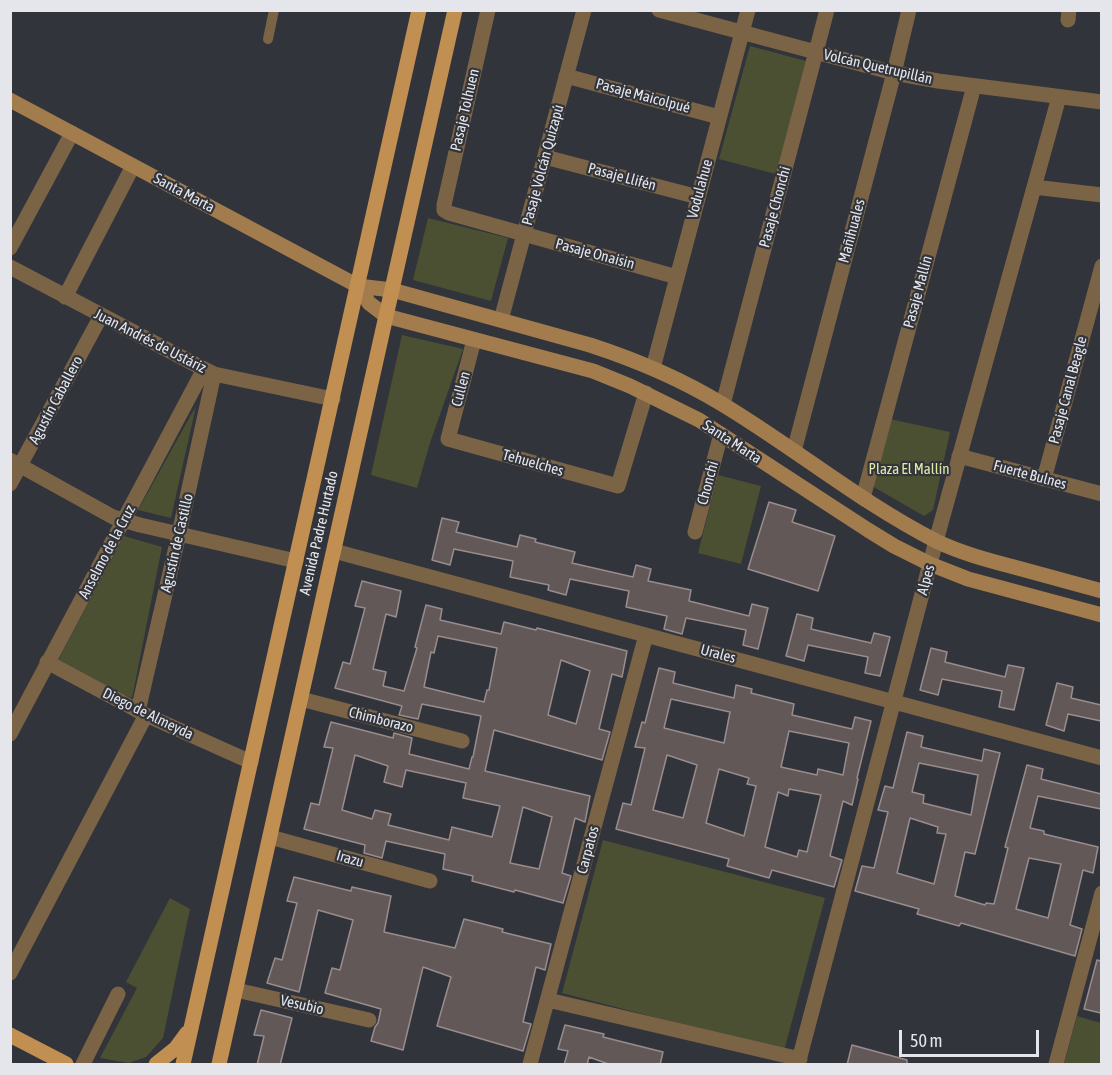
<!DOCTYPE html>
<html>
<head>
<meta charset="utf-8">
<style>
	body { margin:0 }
	#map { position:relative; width:1112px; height:1075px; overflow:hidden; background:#32343b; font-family:"Asap Condensed",sans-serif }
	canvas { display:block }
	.frame { position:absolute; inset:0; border:12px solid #e5e6eb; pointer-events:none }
	.scale { position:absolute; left:899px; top:1030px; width:140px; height:27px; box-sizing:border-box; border:3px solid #e5e6eb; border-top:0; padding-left:8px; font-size:18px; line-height:21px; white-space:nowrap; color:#e5e6eb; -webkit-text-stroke:4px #32343b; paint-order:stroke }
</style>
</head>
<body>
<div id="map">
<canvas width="1112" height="1075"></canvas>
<div class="frame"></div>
<div class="scale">50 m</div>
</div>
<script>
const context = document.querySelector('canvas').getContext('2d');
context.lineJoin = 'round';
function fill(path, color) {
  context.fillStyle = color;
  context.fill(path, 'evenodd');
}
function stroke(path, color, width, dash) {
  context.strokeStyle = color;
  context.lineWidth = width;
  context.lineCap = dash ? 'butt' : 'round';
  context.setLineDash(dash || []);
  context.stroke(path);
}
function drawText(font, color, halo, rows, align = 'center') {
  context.font = font + ' "Asap Condensed",sans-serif';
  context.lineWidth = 4.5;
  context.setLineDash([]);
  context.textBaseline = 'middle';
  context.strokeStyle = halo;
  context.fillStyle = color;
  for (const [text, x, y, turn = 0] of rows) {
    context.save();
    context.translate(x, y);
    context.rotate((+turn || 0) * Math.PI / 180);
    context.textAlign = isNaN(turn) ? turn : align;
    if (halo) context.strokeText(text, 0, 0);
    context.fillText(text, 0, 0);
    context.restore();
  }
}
fill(new Path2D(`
	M 750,46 L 810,62 L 779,175 L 719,159 Z
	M 428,218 L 508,238 L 491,301 L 413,280 Z
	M 402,335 L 463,349 L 430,443 L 417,488 L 371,475 Z
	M 196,406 L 171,518 L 138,510 Z
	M 890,419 L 950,432 L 933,510 L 924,516 L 872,486 Z
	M 718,475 L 761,486 L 741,564 L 698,553 Z
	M 124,536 L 162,547 L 132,698 L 54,668 Z
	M 603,840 L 825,898 L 784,1051 L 562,993 Z
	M 170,898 L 190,909 L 163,1038 L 146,1057 L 129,1063 L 100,1058 L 137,988 L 126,982 Z
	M 1077,1016 L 1101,1023 L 1101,1064 L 1064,1064 Z`), '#4a5031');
const building = new Path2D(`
	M 769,502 L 796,510 L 792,522 L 835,536 L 818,591 L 748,569 Z
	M 442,518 L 459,522 L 456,532 L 517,547 L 520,535 L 536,539 L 535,542 L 575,552 L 572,563 L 633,577 L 636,565 L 651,569 L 648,581 L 691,590 L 689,601 L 749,616 L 752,604 L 768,608 L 758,649 L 743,645 L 746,630 L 686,618 L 682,634 L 664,629 L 667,616 L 626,607 L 629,591 L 570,579 L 566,595 L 548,590 L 549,585 L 510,577 L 513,561 L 454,549 L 450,565 L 432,560 Z
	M 362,581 L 401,591 L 396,617 L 386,614 L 373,669 L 386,672 L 383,686 L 404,691 L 417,648 L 415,647 L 426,605 L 442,609 L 440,620 L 501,634 L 504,622 L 536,630 L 537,628 L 627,651 L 622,677 L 612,674 L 599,729 L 610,732 L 602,760 L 494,730 L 485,771 L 590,796 L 585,822 L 575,818 L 562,873 L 571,876 L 563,903 L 515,890 L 514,892 L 472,881 L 473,876 L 443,869 L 445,854 L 386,841 L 382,858 L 364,853 L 365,845 L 304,829 L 311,803 L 319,805 L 333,748 L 324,747 L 331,722 L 393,738 L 394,733 L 412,738 L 409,754 L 469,769 L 472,757 L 473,757 L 481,716 L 422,704 L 418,719 L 399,715 L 402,706 L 335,688 L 343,662 L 350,664 L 365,608 L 355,606 ZM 438,636 L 497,648 L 489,690 L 487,690 L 484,702 L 424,687 L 431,652 L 434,653 ZM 561,660 L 590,671 L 576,724 L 548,715 ZM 355,755 L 388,766 L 384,782 L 402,787 L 406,770 L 466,783 L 463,798 L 500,806 L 492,837 L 452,827 L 449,840 L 388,825 L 391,814 L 375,810 L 372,819 L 342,810 ZM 523,807 L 552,817 L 539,869 L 510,863 Z
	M 797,614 L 813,618 L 811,629 L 871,643 L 874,633 L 890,637 L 880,676 L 865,673 L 868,657 L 808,645 L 804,661 L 786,656 Z
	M 931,648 L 947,652 L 945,662 L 1005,677 L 1008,665 L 1024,668 L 1014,710 L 999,707 L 1002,691 L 942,679 L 938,695 L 920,690 Z
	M 659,668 L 675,672 L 673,683 L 734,698 L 736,685 L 752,689 L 751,693 L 794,704 L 792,715 L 852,729 L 855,717 L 871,721 L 857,778 L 858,779 L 852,805 L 843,801 L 830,856 L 842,860 L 834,887 L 772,870 L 769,878 L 727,866 L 729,859 L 616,829 L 623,803 L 631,805 L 645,748 L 635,747 L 642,722 L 645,723 ZM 671,699 L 730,712 L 724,743 L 664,728 ZM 789,731 L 849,743 L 843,775 L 818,769 L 817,775 L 781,767 ZM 667,755 L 697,765 L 683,818 L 653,810 ZM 719,769 L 749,778 L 747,784 L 756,786 L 744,836 L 706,823 ZM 789,789 L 821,795 L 807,852 L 799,850 L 797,857 L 765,847 L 778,792 L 788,796 Z
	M 1057,683 L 1073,687 L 1071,698 L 1101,705 L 1101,721 L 1068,714 L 1064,731 L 1046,725 Z
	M 907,732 L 923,736 L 921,747 L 982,761 L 984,749 L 1000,753 L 975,854 L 965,852 L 955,896 L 985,905 L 986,903 L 994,904 L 1008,848 L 1005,847 L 1027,765 L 1043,769 L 1041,779 L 1101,794 L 1101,809 L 1038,796 L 1030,828 L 1044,831 L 1044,834 L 1098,847 L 1093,873 L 1083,870 L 1070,925 L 1082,929 L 1075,956 L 961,923 L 959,926 L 917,914 L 919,909 L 855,891 L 862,866 L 874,868 L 888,812 L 878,810 L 885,786 L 893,788 ZM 919,763 L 978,775 L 971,815 L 923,803 L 924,795 L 912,792 ZM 910,818 L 938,827 L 937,833 L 946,834 L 934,884 L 897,873 ZM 1029,858 L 1061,864 L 1048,918 L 1016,909 Z
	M 294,877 L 351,891 L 352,887 L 391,896 L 384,932 L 455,948 L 464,919 L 503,929 L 502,932 L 551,944 L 545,970 L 536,967 L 523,1022 L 531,1024 L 523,1051 L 437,1026 L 451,977 L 423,967 L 403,1050 L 371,1041 L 375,1027 L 378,1023 L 381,1009 L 325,993 L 332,968 L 340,970 L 353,920 L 318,910 L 299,992 L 267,983 L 275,958 L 282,960 L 297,903 L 287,901 Z
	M 1097,960 L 1101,961 L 1101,1013 L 1084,1009 Z
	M 261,1010 L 292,1018 L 280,1065 L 257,1065 L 264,1036 L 254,1035 Z
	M 565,1025 L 604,1034 L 603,1037 L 663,1052 L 660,1065 L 611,1065 L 589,1057 L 587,1065 L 564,1065 L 568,1051 L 558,1049 Z
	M 852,1045 L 907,1060 L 907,1065 L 847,1065 Z`);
fill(building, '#625857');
stroke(building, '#988d8c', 1.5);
stroke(new Path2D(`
	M 268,39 L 274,10`), '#7b6346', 10);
stroke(new Path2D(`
	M 488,10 L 444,205 L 444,210 L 449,213 L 677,277
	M 659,10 L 894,73 L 938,81 L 1102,102
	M 1068,20 L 1069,10
	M 566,76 L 719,117
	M 545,157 L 698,197
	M 1034,187 L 1102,195
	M 10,248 L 72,133
	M 10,267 L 204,369 L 214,374 L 333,399
	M 65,297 L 133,166
	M 501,320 L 584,10
	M 474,340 L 448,439 L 618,486 L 646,393
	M 653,368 L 748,10
	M 723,404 L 827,10
	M 794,451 L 894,73 L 909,10
	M 959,456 L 1102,494
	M 10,460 L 113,517 L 140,525 L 296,561
	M 1044,479 L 1102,266
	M 10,484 L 101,316
	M 863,498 L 974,86
	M 695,532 L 721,434
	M 334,551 L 1102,758
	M 47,662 L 146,715 L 251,762
	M 301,699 L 462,741
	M 138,711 L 179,534 L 214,374
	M 10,734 L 204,369
	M 270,837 L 430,881
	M 10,973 L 146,715
	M 236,990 L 369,1020
	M 548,1000 L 800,1059
	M 83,1064 L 118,994
	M 530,1064 L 646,635
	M 798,1064 L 936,541 L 1059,97
	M 1056,1064 L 1102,893`), '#7b6346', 15);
stroke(new Path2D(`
	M 10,100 L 358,286 L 392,290 L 590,345 C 636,360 681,379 722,404 C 795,448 860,502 936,541 C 961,553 987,560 1014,567 C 1043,575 1072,583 1102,591
	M 358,286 L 369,303 L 386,316 L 593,371 L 630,386 L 699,420 L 868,530 L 894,546 L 930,564 L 968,579 L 1102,615`), '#a27c4d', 15);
stroke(new Path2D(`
	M 10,1035 L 66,1064
	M 156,1064 L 176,1048 L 187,1033
	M 183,1064 L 419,10
	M 219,1064 L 386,316 L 455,10`), '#c18f51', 15);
drawText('15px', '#e5e6eb', '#32343b', [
	["Volcán Quetrupillán",878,67,13],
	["Pasaje Maicolpué",643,96,15],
	["Pasaje Tolhuen",465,110,-77],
	["Pasaje Volcán Quizapú",543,165,-75],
	["Pasaje Llifén",622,177,15],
	["Vodulahue",700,189,-75],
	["Santa Marta",184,193,28],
	["Pasaje Chonchi",775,207,-75],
	["Mañihuales",852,231,-75],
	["Pasaje Onaisin",595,254,15],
	["Pasaje Mallín",918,292,-75],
	["Juan Andrés de Ustáriz",150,341,27],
	["Cullen",461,389,-75],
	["Pasaje Canal Beagle",1068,390,-75],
	["Agustín Caballero",56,400,-62],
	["Santa Marta",732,442,33],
	["Tehuelches",533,463,16],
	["Fuerte Bulnes",1030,475,15],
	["Chonchi",708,483,-75],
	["Avenida Padre Hurtado",319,533,-77],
	["Agustín de Castillo",177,543,-77],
	["Anselmo de la Cruz",107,552,-62],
	["Alpes",926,580,-75],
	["Urales",718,654,15],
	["Diego de Almeyda",148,714,26],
	["Chimborazo",381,720,14],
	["Carpatos",588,850,-75],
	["Irazu",350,859,16],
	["Vesubio",302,1005,13]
]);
drawText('15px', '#dce9a7', '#32343b', [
	["Plaza El Mallín",909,469]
]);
</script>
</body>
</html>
